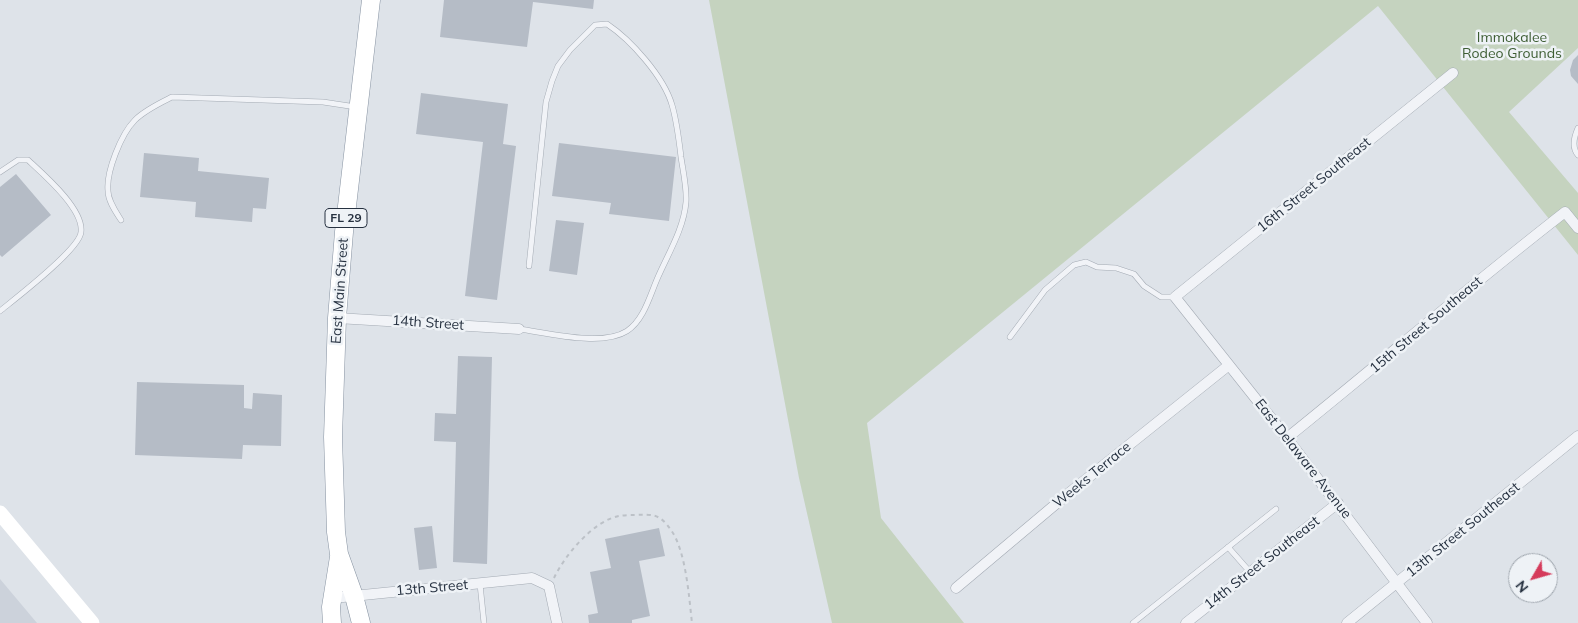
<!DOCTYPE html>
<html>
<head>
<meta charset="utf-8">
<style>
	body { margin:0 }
	#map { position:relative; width:1578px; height:623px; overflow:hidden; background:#dee3e9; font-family:Mulish,sans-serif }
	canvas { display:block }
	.north { position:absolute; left:1508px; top:553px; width:50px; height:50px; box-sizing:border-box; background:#eef2f6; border:1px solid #9ea5ad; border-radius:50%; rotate:232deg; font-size:14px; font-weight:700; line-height:20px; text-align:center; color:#263140 }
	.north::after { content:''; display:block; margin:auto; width:18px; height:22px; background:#d53b5b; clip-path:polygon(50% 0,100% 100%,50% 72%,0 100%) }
</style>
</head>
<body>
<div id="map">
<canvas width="1578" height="623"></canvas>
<div class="north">N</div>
</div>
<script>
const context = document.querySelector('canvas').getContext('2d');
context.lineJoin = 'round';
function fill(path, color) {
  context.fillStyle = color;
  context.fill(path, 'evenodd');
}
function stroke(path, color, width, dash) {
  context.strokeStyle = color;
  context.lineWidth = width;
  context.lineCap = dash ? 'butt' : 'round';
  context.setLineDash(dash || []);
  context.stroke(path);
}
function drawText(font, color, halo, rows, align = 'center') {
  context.font = font + ' Mulish,sans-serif';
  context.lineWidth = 5;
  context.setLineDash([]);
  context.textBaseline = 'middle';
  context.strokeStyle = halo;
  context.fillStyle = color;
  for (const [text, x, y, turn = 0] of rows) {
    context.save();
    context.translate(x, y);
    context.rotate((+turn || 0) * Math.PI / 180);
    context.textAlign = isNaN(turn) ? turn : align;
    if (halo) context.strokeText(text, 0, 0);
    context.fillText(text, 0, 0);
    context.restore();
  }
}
fill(new Path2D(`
	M 0,579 L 37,623 L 0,623 Z`), '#ccd2db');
fill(new Path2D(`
	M 709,0 L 1578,0 L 1578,48 L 1509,112 L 1578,193 L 1578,255 L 1378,6 L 867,423 L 881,518 L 964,623 L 832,623 L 799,478 Z`), '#c5d3bf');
fill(new Path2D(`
	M 444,0 L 594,0 L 593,9 L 533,2 L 527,47 L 440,37 Z
	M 1578,55 L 1578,84 L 1571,76 L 1570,70 L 1573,60 Z
	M 421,93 L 508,104 L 503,144 L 516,146 L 497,300 L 465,296 L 483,142 L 416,134 Z
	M 559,143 L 676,157 L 669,221 L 609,214 L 611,203 L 552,196 Z
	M 144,153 L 199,158 L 198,171 L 269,178 L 266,209 L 253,208 L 252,222 L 195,217 L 196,202 L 140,197 Z
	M 16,174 L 51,215 L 2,257 L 0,255 L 0,187 Z
	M 556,220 L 584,223 L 577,275 L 549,271 Z
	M 458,356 L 492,357 L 487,564 L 453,562 L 456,442 L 434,441 L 435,413 L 456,414 Z
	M 137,382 L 244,385 L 244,408 L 252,409 L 253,393 L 282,395 L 281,446 L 243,445 L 242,459 L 135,455 Z
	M 432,526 L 437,568 L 419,570 L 414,528 Z
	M 659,528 L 665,556 L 639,561 L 650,616 L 632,620 L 632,623 L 589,623 L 588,615 L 598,613 L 590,572 L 611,568 L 605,539 Z`), '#b5bcc6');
const service = new Path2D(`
	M 1578,128 C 1574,137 1571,147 1578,155
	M 0,172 L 18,160 L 28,160 C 43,174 84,209 81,232 C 80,249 16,298 0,311
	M 121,220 C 116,212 108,201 108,191 C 106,172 121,134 135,120 C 145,110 160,103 172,97 L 323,102 L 356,107
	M 519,329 C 548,333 602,347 627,331 C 644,320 650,295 658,277 C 668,254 684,228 686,202 C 687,188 683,171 681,157 C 679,140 677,122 672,105 C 664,77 631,40 607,24 L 595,25 L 570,50 L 558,66 L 552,81 L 546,102 L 529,266
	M 1010,337 L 1045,290 L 1074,265 L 1086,262 L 1097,267 L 1116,268 L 1134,274 L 1144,286 L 1161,297 L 1175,297
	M 1228,547 L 1250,572
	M 480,584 L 484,623
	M 1133,623 L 1276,509`);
const minor = new Path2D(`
	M 337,318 L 519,329
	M 1287,438 C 1380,363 1471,285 1565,212 L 1578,228
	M 956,588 L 1069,493 L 1229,365
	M 333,598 L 532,578 L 549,586 L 557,623
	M 1186,623 L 1338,503
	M 1347,623 L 1578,436
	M 1427,623 L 1287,438 L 1175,297 L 1453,73`);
const trunk = new Path2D(`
	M 332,623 L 331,607 L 339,557
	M 361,623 L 354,596 L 339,554 L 336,532 L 333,437 L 337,318 L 344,232 L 371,0`);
stroke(service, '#a3aab3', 6);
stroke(minor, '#a3aab3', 11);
stroke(trunk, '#8591a0', 19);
stroke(new Path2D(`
	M 554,578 C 565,555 593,521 619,516 C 624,515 630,515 635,515 C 653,514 660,514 671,530 C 686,551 689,597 692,623`), '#bcc1c7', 2, [4, 4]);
stroke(service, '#f1f3f7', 5);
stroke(minor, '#f1f3f7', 10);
stroke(new Path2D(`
	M 0,513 L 92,623`), '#fff', 15);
stroke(trunk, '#fff', 18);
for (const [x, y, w] of [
	[346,218,42]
]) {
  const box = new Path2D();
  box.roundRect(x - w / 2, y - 9.5, w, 19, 4);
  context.fillStyle = '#eef2f6';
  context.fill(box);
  stroke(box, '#263140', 1);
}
drawText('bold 12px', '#263140', null, [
	["FL 29",346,218]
]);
drawText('14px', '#3d5d33', '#eef2f6', [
	["Immokalee",1512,38],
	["Rodeo Grounds",1512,54]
]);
drawText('14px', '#263140', '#eef2f6', [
	["16th Street Southeast",1314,185,-39],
	["East Main Street",340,291,-86],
	["14th Street",428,323,4],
	["15th Street Southeast",1426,325,-40],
	["East Delaware Avenue",1303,459,52],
	["Weeks Terrace",1092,475,-39],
	["13th Street Southeast",1463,530,-39],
	["14th Street Southeast",1262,563,-38],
	["13th Street",432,588,-5]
]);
</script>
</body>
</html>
